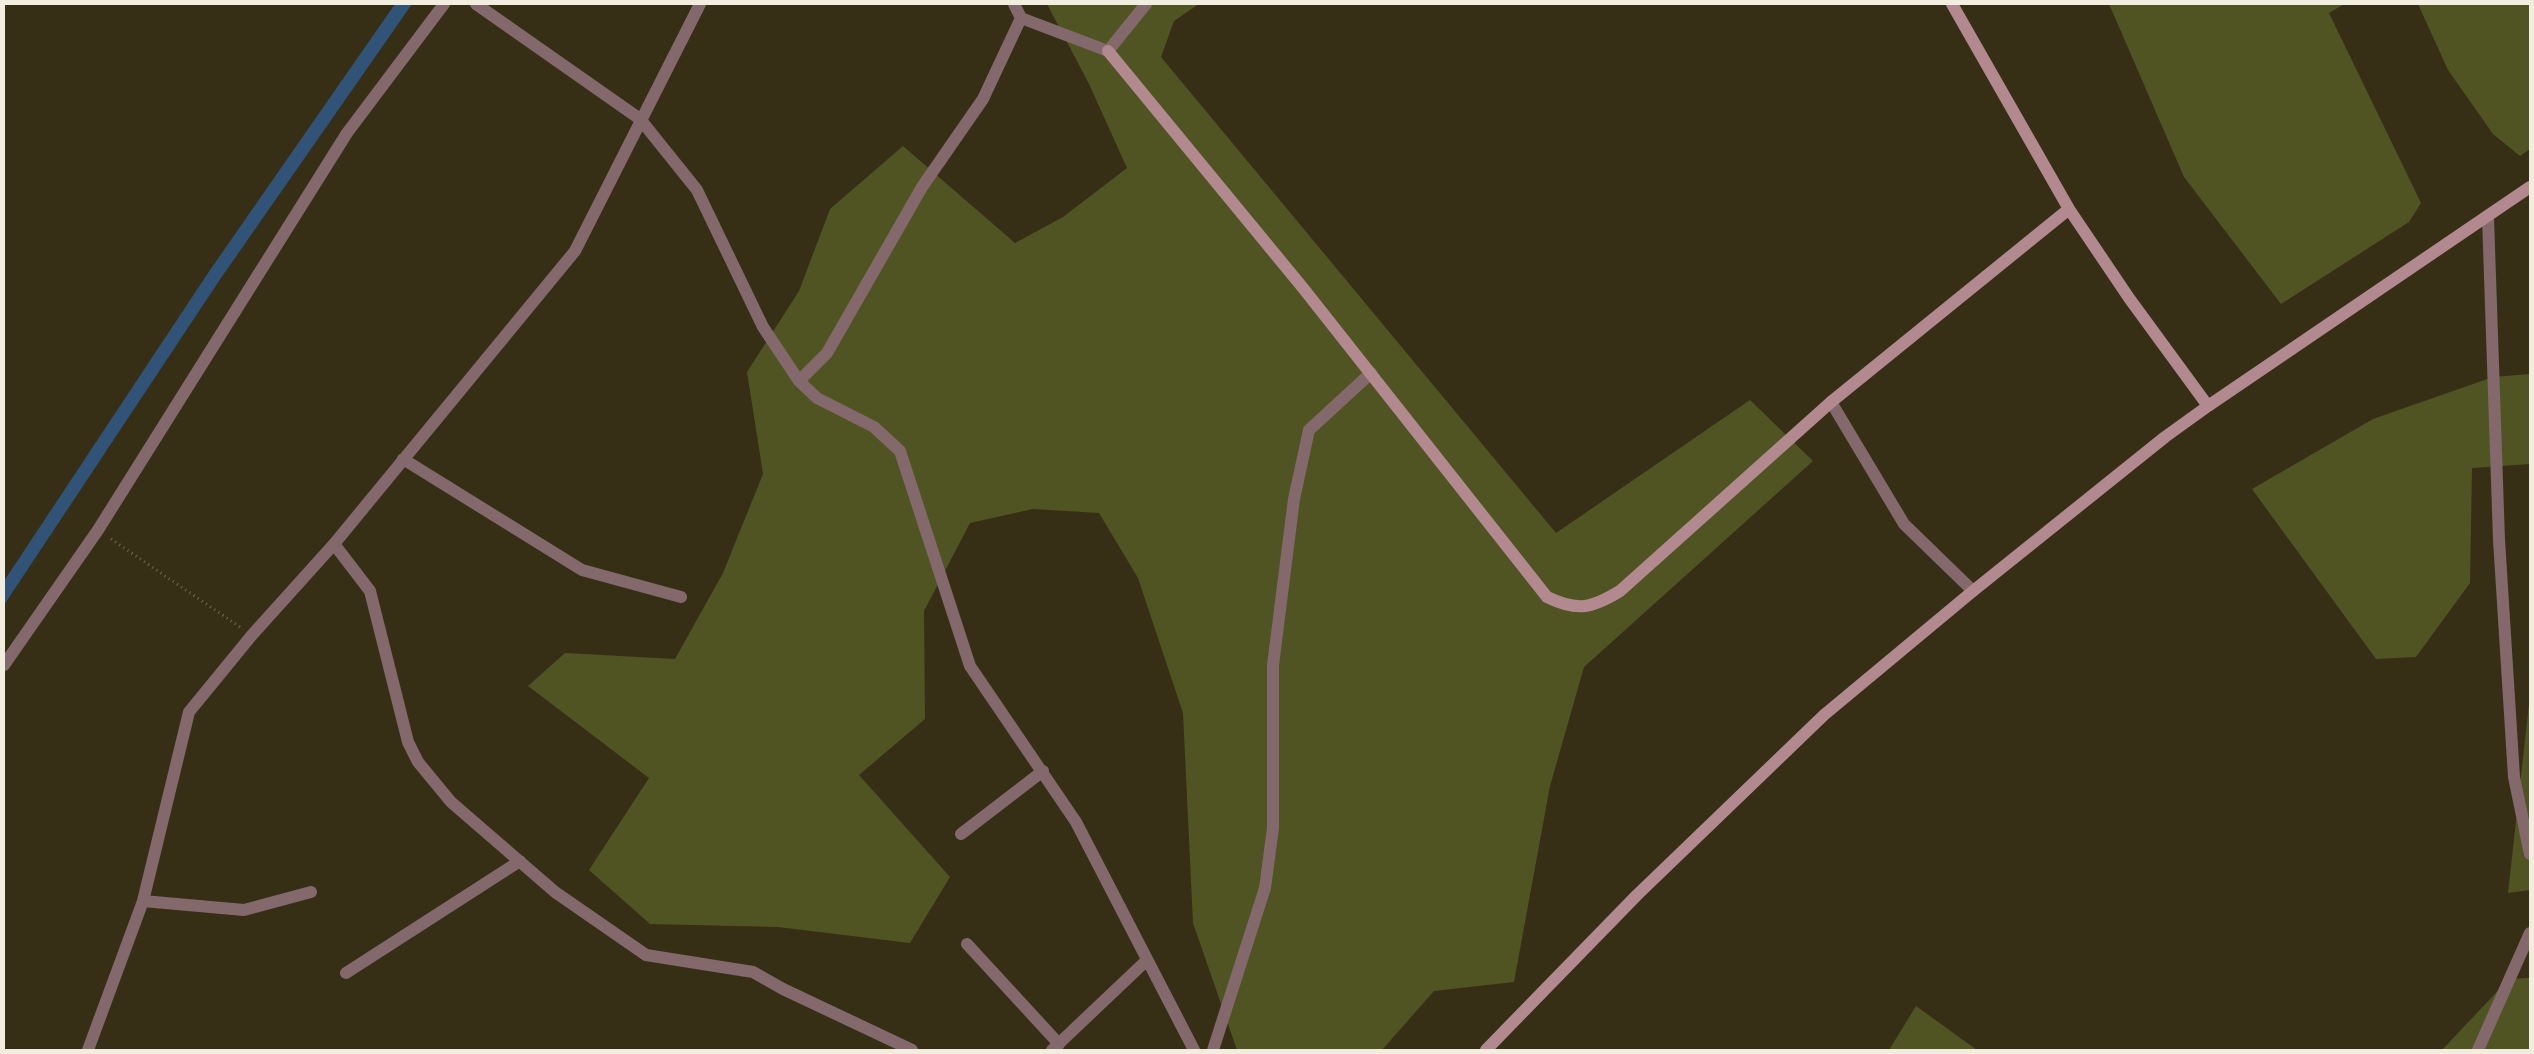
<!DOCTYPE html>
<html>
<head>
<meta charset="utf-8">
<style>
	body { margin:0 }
	#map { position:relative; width:2534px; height:1054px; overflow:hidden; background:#362f16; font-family:"PT Serif",serif }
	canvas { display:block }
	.frame { position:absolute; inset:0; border:5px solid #f2eedf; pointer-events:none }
</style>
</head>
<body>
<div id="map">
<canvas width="2534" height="1054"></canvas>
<div class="frame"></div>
</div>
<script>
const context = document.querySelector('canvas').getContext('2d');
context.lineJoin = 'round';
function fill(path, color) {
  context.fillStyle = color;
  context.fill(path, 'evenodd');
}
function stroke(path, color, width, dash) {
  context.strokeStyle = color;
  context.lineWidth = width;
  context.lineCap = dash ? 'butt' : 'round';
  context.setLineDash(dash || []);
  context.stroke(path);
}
fill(new Path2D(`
	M 1047,4 L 1199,4 L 1174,21 L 1161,57 L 1556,533 L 1750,400 L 1813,461 L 1584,667 L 1550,786 L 1514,982 L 1434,991 L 1382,1050 L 1237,1050 L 1193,923 L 1183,713 L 1138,578 L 1099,513 L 1033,509 L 970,523 L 924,611 L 925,719 L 859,775 L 950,877 L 910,943 L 778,927 L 650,924 L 589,870 L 649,778 L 528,686 L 565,653 L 675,659 L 723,573 L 763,474 L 747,372 L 799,291 L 830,209 L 903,146 L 1015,243 L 1063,217 L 1127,168 L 1089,84 Z
	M 2109,4 L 2344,4 L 2329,13 L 2421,203 L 2409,222 L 2281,304 L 2184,177 Z
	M 2418,4 L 2530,4 L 2530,149 L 2520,156 L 2493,134 L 2448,70 Z
	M 2530,374 L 2530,464 L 2472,468 L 2470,583 L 2416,657 L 2376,659 L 2252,489 L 2373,419 L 2493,377 Z
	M 2530,695 L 2530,890 L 2508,893 Z
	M 2530,978 L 2530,1050 L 2442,1050 L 2509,979 Z
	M 1916,1006 L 1977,1050 L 1889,1050 Z`), '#505422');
fill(new Path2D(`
	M 395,4 L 412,4 L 221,278 L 4,605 L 4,581 L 210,270 Z`), '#305377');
stroke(new Path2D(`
	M 111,539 L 240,627`), '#6f6953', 3, [1, 4]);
stroke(new Path2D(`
	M 476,4 L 640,119 L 697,190 L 763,327 L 799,381 L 817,398 L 874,427 L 900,451 L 970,666 L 1076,822 L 1194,1050
	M 1014,4 L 1021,18 L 1108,51 L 1146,4
	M 2488,218 L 2499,540 L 2514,777 L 2530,854
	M 799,381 L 827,353 L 922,187 L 983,99 L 1021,18
	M 1831,402 L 1904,524 L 1973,591
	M 403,459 L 582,570 L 681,597
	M 334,544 L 370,591 L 408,742 L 418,762 L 451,802 L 555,892 L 646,955 L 753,972 L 783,989 L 912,1050
	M 4,665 L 98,530 L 347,133 L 444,4
	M 961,834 L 1043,771
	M 143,901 L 244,910 L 311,892
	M 967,944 L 1059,1044
	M 346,973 L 520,861
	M 88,1050 L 143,901 L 189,712 L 252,635 L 334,544 L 575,251 L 700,4
	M 1052,1050 L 1147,960
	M 1213,1050 L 1265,888 L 1273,828 L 1273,665 L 1294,499 L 1309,430 L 1371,373
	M 2478,1050 L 2530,933`), '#83696c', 12);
stroke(new Path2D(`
	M 1952,4 L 2069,209 L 2129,298 L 2208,406
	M 1108,51 L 1303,288 L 1547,597 C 1578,612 1592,608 1620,591 L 1831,402 L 2069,209
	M 1486,1050 L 1637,895 L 1824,715 L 1973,591 L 2165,437 L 2208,406 L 2530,187`), '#b2898e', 12);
</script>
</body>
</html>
